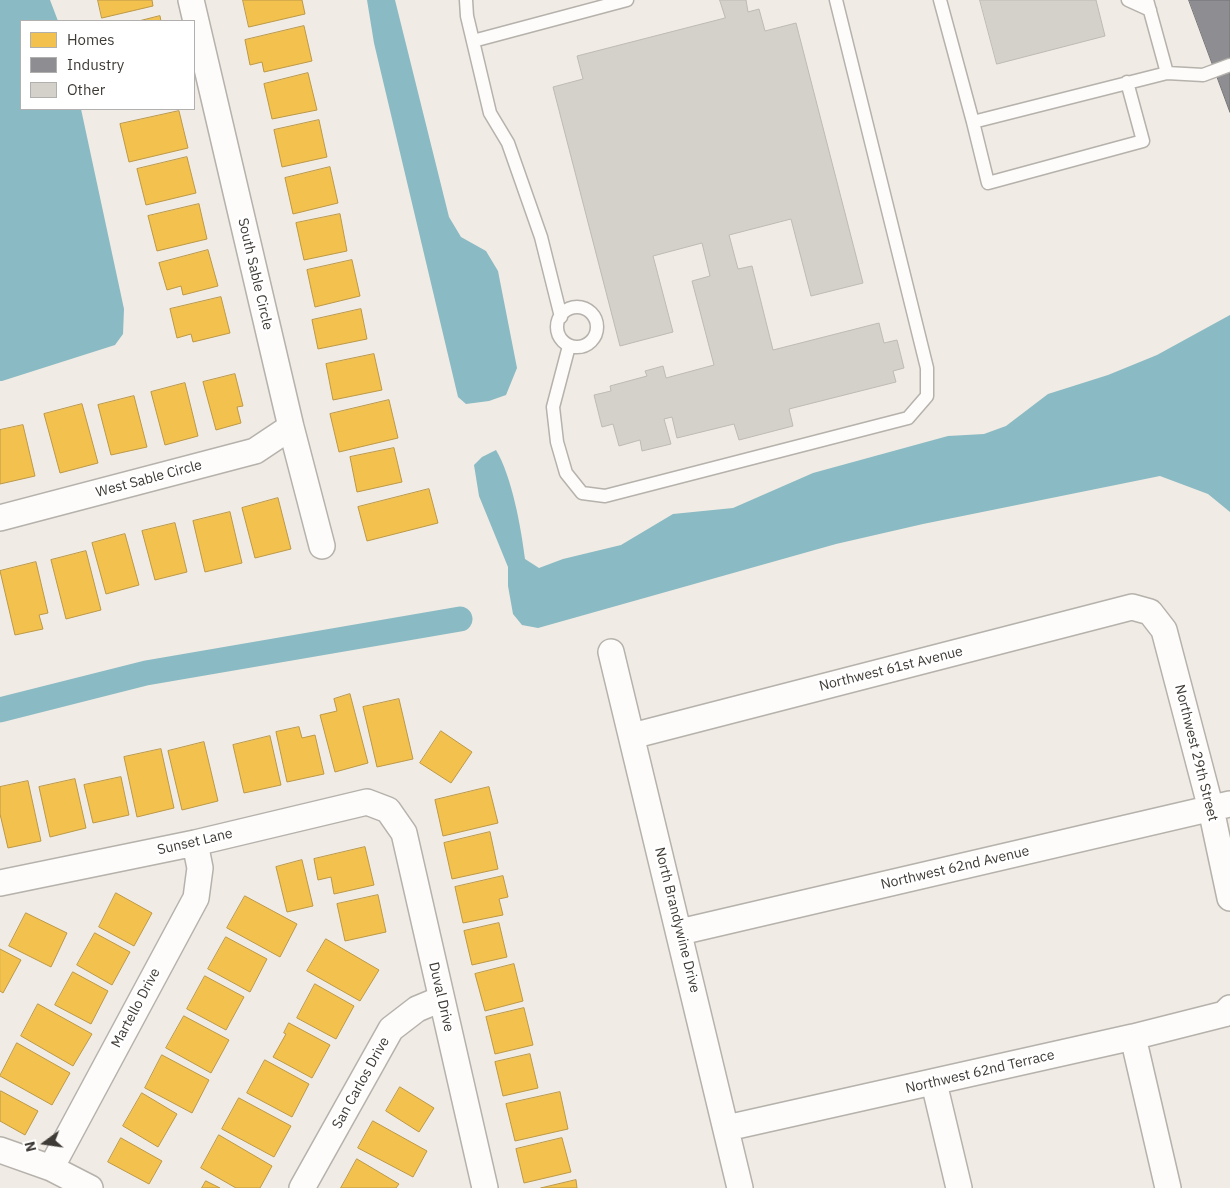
<!DOCTYPE html>
<html>
<head>
<meta charset="utf-8">
<style>
	body { margin:0 }
	#map { position:relative; width:1230px; height:1188px; overflow:hidden; background:#f0ebe4; font-family:"IBM Plex Sans",sans-serif }
	canvas { display:block }
	.legend { position:absolute; left:20px; top:20px; width:175px; height:90px; box-sizing:border-box; background:#fff; border:1px solid #b2b0ae; margin:0; padding:6px 9px; list-style:none; font-size:15px; color:#3e3a35 }
	.legend li { display:flex; align-items:center; gap:10px; height:25px }
	.legend b { width:25px; border:1px solid #b2b0ae }
	.north { position:absolute; left:20px; top:1118px; width:50px; height:50px; -webkit-text-stroke:4px #fff; paint-order:stroke; rotate:256deg; font-size:14px; font-weight:700; line-height:20px; text-align:center; color:#3e3a35 }
	.north::after { content:''; display:block; margin:auto; width:18px; height:22px; background:#3e3a35; clip-path:polygon(50% 0,100% 100%,50% 72%,0 100%) }
</style>
</head>
<body>
<div id="map">
<canvas width="1230" height="1188"></canvas>
<ul class="legend">
<li><b style="height:14px;background:#f2c14e"></b>Homes</li>
<li><b style="height:14px;background:#8d8d92"></b>Industry</li>
<li><b style="height:14px;background:#d4d1cb"></b>Other</li>
</ul>
<div class="north">N</div>
</div>
<script>
const context = document.querySelector('canvas').getContext('2d');
context.lineJoin = 'round';
function fill(path, color) {
  context.fillStyle = color;
  context.fill(path, 'evenodd');
}
function stroke(path, color, width, dash) {
  context.strokeStyle = color;
  context.lineWidth = width;
  context.lineCap = dash ? 'butt' : 'round';
  context.setLineDash(dash || []);
  context.stroke(path);
}
function drawText(font, color, halo, rows, align = 'center') {
  context.font = font + ' "IBM Plex Sans",sans-serif';
  context.lineWidth = 5;
  context.setLineDash([]);
  context.textBaseline = 'middle';
  context.strokeStyle = halo;
  context.fillStyle = color;
  for (const [text, x, y, turn = 0] of rows) {
    context.save();
    context.translate(x, y);
    context.rotate((+turn || 0) * Math.PI / 180);
    context.textAlign = isNaN(turn) ? turn : align;
    if (halo) context.strokeText(text, 0, 0);
    context.fillText(text, 0, 0);
    context.restore();
  }
}
fill(new Path2D(`
	M 0,0 L 50,0 L 58,21 L 21,21 L 21,109 L 81,109 L 124,309 L 123,334 L 115,345 L 2,381 L 0,381 Z
	M 367,0 L 395,0 L 449,217 L 461,237 L 486,251 L 498,271 L 517,368 L 506,395 L 489,401 L 466,404 L 458,397 L 374,43 Z
	M 1230,315 L 1230,512 L 1208,494 L 1160,476 L 923,524 L 836,544 L 538,628 L 522,625 L 513,614 L 508,586 L 508,567 L 479,496 L 474,465 L 482,457 L 496,450 C 512,477 521,527 525,559 L 539,568 L 563,559 L 621,545 L 673,514 L 733,508 L 813,473 L 948,436 L 984,434 L 1006,426 L 1048,394 L 1108,375 L 1157,355 Z`), '#8abac3');
const homes = new Path2D(`
	M 98,0 L 152,0 L 153,6 L 102,18 Z
	M 243,0 L 302,0 L 305,14 L 249,27 Z
	M 160,16 L 161,21 L 139,21 Z
	M 304,26 L 312,61 L 264,72 L 262,62 L 250,65 L 245,40 Z
	M 308,73 L 317,110 L 272,119 L 264,84 Z
	M 179,111 L 188,148 L 129,162 L 120,124 Z
	M 319,120 L 327,157 L 282,167 L 274,130 Z
	M 187,157 L 196,193 L 146,205 L 137,169 Z
	M 330,167 L 338,203 L 293,214 L 285,178 Z
	M 199,204 L 207,239 L 157,251 L 148,216 Z
	M 340,214 L 347,251 L 304,260 L 296,223 Z
	M 208,250 L 218,286 L 183,295 L 181,286 L 167,290 L 159,263 Z
	M 352,260 L 360,296 L 315,307 L 307,270 Z
	M 221,297 L 230,333 L 193,342 L 191,334 L 177,338 L 170,309 Z
	M 361,309 L 367,339 L 318,349 L 312,320 Z
	M 374,354 L 382,390 L 333,400 L 326,364 Z
	M 235,374 L 243,406 L 237,407 L 241,423 L 216,430 L 203,382 Z
	M 185,383 L 198,436 L 165,445 L 151,392 Z
	M 134,396 L 147,447 L 111,455 L 98,405 Z
	M 389,400 L 398,438 L 339,452 L 330,414 Z
	M 82,404 L 98,463 L 60,473 L 44,414 Z
	M 23,425 L 35,476 L 0,484 L 0,430 Z
	M 394,448 L 402,482 L 357,492 L 350,457 Z
	M 429,489 L 438,523 L 367,541 L 358,507 Z
	M 278,498 L 291,549 L 255,558 L 242,508 Z
	M 230,512 L 242,563 L 205,572 L 193,521 Z
	M 175,523 L 187,572 L 155,580 L 142,531 Z
	M 125,534 L 139,585 L 106,594 L 92,543 Z
	M 86,551 L 101,610 L 66,619 L 51,560 Z
	M 36,562 L 48,613 L 39,615 L 43,629 L 15,635 L 0,571 Z
	M 350,694 L 368,763 L 335,772 L 320,715 L 337,711 L 334,699 Z
	M 399,699 L 413,759 L 377,767 L 363,707 Z
	M 299,727 L 302,738 L 315,735 L 324,774 L 287,782 L 276,732 Z
	M 441,731 L 472,752 L 451,783 L 420,763 Z
	M 270,736 L 281,785 L 244,793 L 233,745 Z
	M 204,742 L 218,801 L 182,810 L 168,751 Z
	M 161,749 L 174,808 L 137,817 L 124,757 Z
	M 121,777 L 129,815 L 93,823 L 84,785 Z
	M 75,779 L 86,828 L 50,837 L 39,787 Z
	M 28,781 L 41,841 L 8,848 L 0,814 L 0,787 Z
	M 489,787 L 498,823 L 443,836 L 435,800 Z
	M 490,832 L 498,869 L 452,879 L 444,843 Z
	M 365,847 L 374,885 L 334,894 L 331,877 L 318,880 L 314,859 Z
	M 302,860 L 313,906 L 287,912 L 276,867 Z
	M 503,876 L 508,897 L 499,899 L 503,915 L 463,923 L 455,887 Z
	M 116,893 L 152,913 L 134,946 L 99,927 Z
	M 378,895 L 386,932 L 345,941 L 337,904 Z
	M 245,896 L 297,924 L 280,957 L 227,928 Z
	M 26,913 L 67,933 L 51,967 L 9,946 Z
	M 499,923 L 507,957 L 472,965 L 464,931 Z
	M 95,933 L 130,952 L 112,985 L 77,965 Z
	M 226,937 L 267,959 L 250,992 L 208,969 Z
	M 326,939 L 379,970 L 360,1001 L 307,971 Z
	M 0,949 L 21,960 L 3,993 L 0,991 Z
	M 514,964 L 523,1001 L 485,1011 L 475,974 Z
	M 73,972 L 108,991 L 91,1024 L 55,1005 Z
	M 205,976 L 244,997 L 226,1030 L 187,1009 Z
	M 315,984 L 354,1006 L 336,1039 L 297,1018 Z
	M 38,1004 L 92,1034 L 73,1066 L 21,1036 Z
	M 524,1008 L 533,1045 L 495,1054 L 486,1017 Z
	M 184,1016 L 229,1040 L 211,1073 L 166,1048 Z
	M 289,1023 L 330,1045 L 312,1078 L 273,1057 L 286,1034 L 284,1033 Z
	M 17,1043 L 70,1073 L 52,1105 L 0,1076 Z
	M 530,1054 L 538,1088 L 503,1096 L 495,1062 Z
	M 162,1055 L 209,1080 L 192,1113 L 145,1088 Z
	M 265,1060 L 309,1084 L 292,1117 L 247,1093 Z
	M 400,1087 L 434,1108 L 419,1132 L 386,1111 Z
	M 1,1091 L 38,1111 L 25,1135 L 0,1121 L 0,1093 Z
	M 560,1092 L 568,1129 L 515,1141 L 506,1104 Z
	M 142,1093 L 177,1114 L 158,1147 L 123,1126 Z
	M 239,1098 L 291,1126 L 274,1157 L 222,1129 Z
	M 373,1121 L 427,1151 L 413,1177 L 358,1148 Z
	M 219,1135 L 272,1166 L 260,1188 L 236,1188 L 201,1168 Z
	M 121,1138 L 162,1161 L 149,1184 L 108,1162 Z
	M 562,1138 L 571,1172 L 524,1183 L 516,1149 Z
	M 357,1159 L 399,1184 L 396,1188 L 341,1188 Z
	M 576,1180 L 577,1188 L 541,1188 Z
	M 206,1181 L 220,1188 L 202,1188 Z`);
fill(homes, '#f2c14e');
stroke(homes, '#bc9846', 1);
const industry = new Path2D(`
	M 1189,0 L 1230,0 L 1230,112 Z`);
fill(industry, '#8d8d92');
stroke(industry, '#757476', 1);
stroke(new Path2D(`
	M 0,710 L 146,673 L 460,619`), '#8abac3', 25);
const building = new Path2D(`
	M 720,0 L 746,0 L 748,12 L 759,9 L 765,31 L 796,23 L 863,283 L 811,296 L 791,219 L 729,235 L 738,269 L 752,266 L 773,350 L 879,323 L 884,343 L 897,340 L 904,368 L 893,371 L 896,382 L 789,409 L 793,426 L 739,440 L 734,424 L 677,438 L 672,417 L 664,419 L 671,444 L 642,451 L 640,440 L 619,446 L 613,424 L 602,427 L 594,395 L 611,391 L 610,386 L 647,376 L 645,371 L 663,366 L 666,378 L 714,365 L 692,281 L 710,276 L 702,243 L 653,256 L 673,332 L 620,346 L 553,87 L 583,79 L 577,56 L 725,18 Z
	M 980,0 L 1096,0 L 1105,36 L 997,64 Z`);
fill(building, '#d4d1cb');
stroke(building, '#bdbab4', 1);
const lane = new Path2D(`
	M 466,0 L 467,16 L 490,113 L 508,143 L 541,237 L 561,317
	M 940,0 L 973,122 L 1167,73 L 1203,75 L 1230,65
	M 1128,0 L 1150,10
	M 1147,0 L 1167,73
	M 473,41 L 627,0
	M 973,122 L 988,183 L 1143,141 L 1127,82
	M557 327a20 20 0 1 1 40 0a20 20 0 1 1-40 0Z
	M 569,346 L 553,407 L 557,442 L 566,473 L 582,493 L 605,496 L 908,418 L 927,396 L 927,368 L 836,0`);
const street = new Path2D(`
	M 191,0 L 291,427 L 322,546
	M 0,518 L 255,451 L 291,427
	M 611,652 L 740,1188
	M 632,736 L 1132,607 L 1150,612 L 1164,630 L 1211,809 L 1230,898
	M 0,883 L 195,843 L 367,802 L 388,810 L 404,833 L 485,1188
	M 680,932 L 1230,804
	M 1133,1037 L 1168,1188
	M 934,1083 L 959,1188
	M 727,1128 L 1133,1037 L 1224,1014 L 1230,1008
	M 0,1150 L 51,1168 L 90,1188
	M 51,1168 L 196,898 L 200,868 L 195,843
	M 302,1188 L 391,1029 L 417,1009 L 441,999`);
stroke(lane, '#b5b1ab', 15);
stroke(street, '#b5b1ab', 28);
stroke(lane, '#fdfcfb', 12);
stroke(street, '#fdfcfb', 25);
drawText('14px', '#3e3a35', '#fff', [
	["South Sable Circle",255,274,77],
	["West Sable Circle",149,479,-15],
	["Northwest 61st Avenue",891,669,-14],
	["Northwest 29th Street",1196,753,76],
	["Sunset Lane",195,842,-13],
	["Northwest 62nd Avenue",955,868,-13],
	["North Brandywine Drive",677,920,76],
	["Duval Drive",441,997,77],
	["Martello Drive",136,1008,-62],
	["Northwest 62nd Terrace",980,1072,-13],
	["San Carlos Drive",361,1083,-61]
]);
</script>
</body>
</html>
